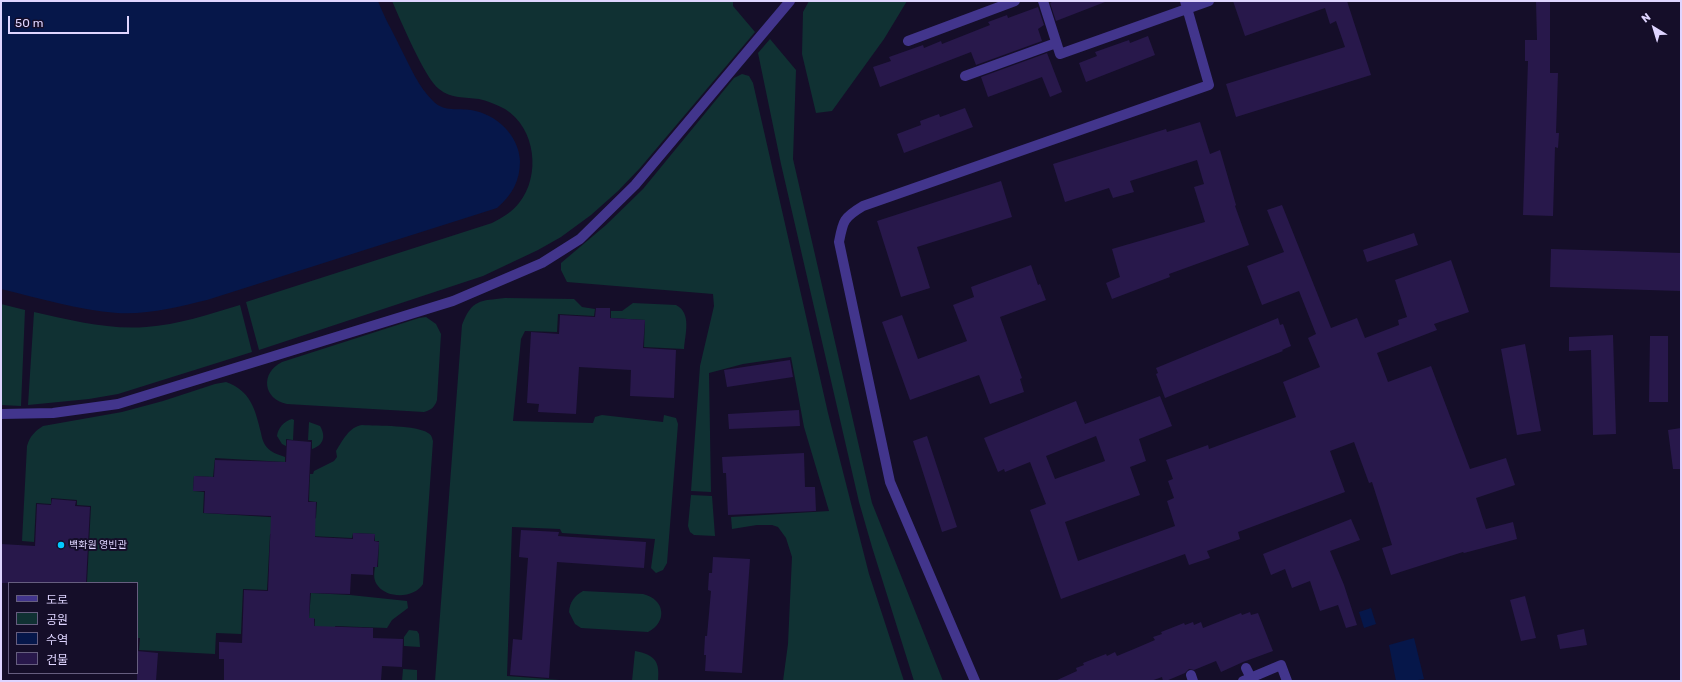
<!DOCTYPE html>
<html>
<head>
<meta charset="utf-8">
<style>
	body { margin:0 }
	#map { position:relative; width:1682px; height:682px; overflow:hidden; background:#150e29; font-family:Rubik,"Noto Sans KR",sans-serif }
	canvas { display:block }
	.frame { position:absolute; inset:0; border:2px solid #dfd5ff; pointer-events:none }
	.legend { position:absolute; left:8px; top:582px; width:130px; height:92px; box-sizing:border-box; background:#150e29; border:1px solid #665e7f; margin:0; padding:5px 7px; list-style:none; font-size:12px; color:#dfd5ff }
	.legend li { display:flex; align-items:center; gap:8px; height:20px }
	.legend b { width:20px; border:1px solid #665e7f }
	.north { position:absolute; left:1634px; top:8px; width:40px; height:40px; -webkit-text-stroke:3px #150e29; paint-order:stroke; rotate:322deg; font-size:11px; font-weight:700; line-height:16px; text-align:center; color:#dfd5ff }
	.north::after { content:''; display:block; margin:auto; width:14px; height:18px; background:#dfd5ff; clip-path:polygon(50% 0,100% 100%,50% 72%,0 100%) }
	.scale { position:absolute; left:8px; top:16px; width:121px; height:18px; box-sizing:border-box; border:2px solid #dfd5ff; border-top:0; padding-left:5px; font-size:12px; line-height:14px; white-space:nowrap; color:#dfd5ff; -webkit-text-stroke:3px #150e29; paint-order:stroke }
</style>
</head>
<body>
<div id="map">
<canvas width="1682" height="682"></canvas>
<div class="frame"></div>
<ul class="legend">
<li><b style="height:5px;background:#42358c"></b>도로</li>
<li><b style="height:11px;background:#103133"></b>공원</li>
<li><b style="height:11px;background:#06174a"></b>수역</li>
<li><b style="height:11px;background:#28184b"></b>건물</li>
</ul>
<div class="north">N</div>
<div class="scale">50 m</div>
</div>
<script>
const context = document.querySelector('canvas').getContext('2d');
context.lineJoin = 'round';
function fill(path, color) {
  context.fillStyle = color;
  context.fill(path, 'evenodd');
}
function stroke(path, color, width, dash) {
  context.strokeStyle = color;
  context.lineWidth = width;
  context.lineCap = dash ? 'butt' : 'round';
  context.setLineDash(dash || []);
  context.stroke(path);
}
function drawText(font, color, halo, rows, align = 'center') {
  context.font = font + ' Rubik,"Noto Sans KR",sans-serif';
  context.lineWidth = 4;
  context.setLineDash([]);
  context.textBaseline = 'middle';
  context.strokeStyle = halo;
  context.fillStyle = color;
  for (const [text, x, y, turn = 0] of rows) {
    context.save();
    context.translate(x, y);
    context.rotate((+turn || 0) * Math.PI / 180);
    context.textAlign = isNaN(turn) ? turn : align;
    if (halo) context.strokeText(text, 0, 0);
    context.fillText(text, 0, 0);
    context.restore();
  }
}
fill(new Path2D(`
	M 392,1 L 733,1 L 733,6 L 755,32 L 640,168 L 618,191 L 591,215 L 561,237 L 538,250 L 483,276 L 259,350 L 246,302 L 492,223 C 502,218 512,212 519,203 C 541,176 536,128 505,109 C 497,105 488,101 479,99 C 465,97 451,99 439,89 C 425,79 400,19 392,1 Z
	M 809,1 L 907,1 L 884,39 L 832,111 L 816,113 L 802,54 L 803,12 Z
	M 770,39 L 796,70 L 793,159 L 872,503 L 943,681 L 914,681 L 872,547 L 859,502 L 781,164 L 758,53 Z
	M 742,74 L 749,76 L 753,83 L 828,413 L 869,574 L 904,681 L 783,681 L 788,644 L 792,557 L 786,538 L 778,527 L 772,525 L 757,525 L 732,529 L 731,517 L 829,511 L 804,427 L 791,357 L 743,364 L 709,373 L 711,492 L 691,491 L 700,366 L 714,306 L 713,294 L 567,282 L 561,270 L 561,263 L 606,225 L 643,189 L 734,78 Z
	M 505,298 L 574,299 L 582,307 L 595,309 L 594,316 L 558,314 L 557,332 L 525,331 L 521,339 L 513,421 L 593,423 L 595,417 L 602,415 L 663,422 L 664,415 L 676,418 L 678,424 L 667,563 L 663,570 L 656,573 L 651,568 L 655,539 L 562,533 L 560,529 L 512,527 L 507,676 L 573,681 L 435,681 L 462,325 C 472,299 480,301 505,298 Z
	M 633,303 L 676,305 C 692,313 685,334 684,349 L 644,347 L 645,320 L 611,318 L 611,311 L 622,311 Z
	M 1,304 L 25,310 L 21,406 L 1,405 Z
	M 240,305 L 252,352 L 118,394 L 89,399 L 28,405 L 34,312 C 71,320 108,330 146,327 C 178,325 209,314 240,305 Z
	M 426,317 L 436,324 L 441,334 L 437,400 C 435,407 431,410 424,412 L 287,404 C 263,399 260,373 282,362 L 419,318 Z
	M 226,382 C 251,391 255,409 261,433 C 262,440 265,447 271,451 C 275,454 281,455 285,457 L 285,462 L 215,458 L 213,477 L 194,476 L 193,491 L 204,492 L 203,513 L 285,518 L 284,535 L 270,534 L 267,590 L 243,589 L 241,634 L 216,633 L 215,654 L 139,650 L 140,638 L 137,638 L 137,583 L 87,583 L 91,506 L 77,505 L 77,500 L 51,498 L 51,504 L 36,503 L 34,542 L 22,541 L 27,446 C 30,436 35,431 43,426 L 122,412 L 163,401 L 215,384 Z
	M 292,419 L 294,420 L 293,440 L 286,439 L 286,446 L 282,444 L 277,436 C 278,428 284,421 292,419 Z
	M 309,422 L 320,426 C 326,436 324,445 312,449 L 312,440 L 308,440 Z
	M 362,425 C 377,426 417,425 428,433 C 432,435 432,438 433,441 L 423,584 C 415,598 388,599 378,586 C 373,580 374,574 375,567 L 378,567 L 379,541 L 375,541 L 375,534 L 353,533 L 352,538 L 311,536 L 312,519 L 316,518 L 317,502 L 309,501 L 310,474 L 313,474 L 314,471 L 334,461 L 337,457 L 336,451 C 343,440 349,427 362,425 Z
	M 691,495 L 712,496 L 715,536 L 694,535 L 690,532 L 688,526 Z
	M 583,591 L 643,594 C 665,599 668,622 648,632 L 581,628 L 575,624 L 569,612 C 570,602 574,596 583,591 Z
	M 311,593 L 350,595 L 407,601 L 408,608 L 392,620 L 387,628 L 335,626 L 334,657 L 313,652 L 315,619 L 309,618 Z
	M 409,630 L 417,631 L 419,634 L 420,647 L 404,646 L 404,637 Z
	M 635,651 C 655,655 660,661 658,681 L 632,681 Z
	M 403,669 L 417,670 L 417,681 L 402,681 Z`), '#103133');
fill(new Path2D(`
	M 1,1 L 378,1 C 384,17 393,32 400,47 C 410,66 418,87 434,102 C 445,112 458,108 471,110 C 496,114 519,135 520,161 C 520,181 512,195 497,208 L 207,300 C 178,307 147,315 117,313 C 78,310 39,298 1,289 Z
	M 1371,608 L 1376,624 L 1364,628 L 1359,612 Z
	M 1414,638 L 1424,679 L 1412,681 L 1396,681 L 1389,645 Z`), '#06174a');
fill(new Path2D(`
	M 1054,1 L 1105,1 L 1105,2 L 1056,21 L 1050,3 Z
	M 1233,1 L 1347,1 L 1371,75 L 1236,117 L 1226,84 L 1345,47 L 1336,21 L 1330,24 L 1325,8 L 1245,36 Z
	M 1536,1 L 1550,1 L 1550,73 L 1558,73 L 1556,133 L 1559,133 L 1558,148 L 1555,147 L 1553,216 L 1523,215 L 1528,61 L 1525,61 L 1525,40 L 1537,40 Z
	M 1038,7 L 1044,25 L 1038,29 L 1042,41 L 976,65 L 971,52 L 880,87 L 873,67 L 891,61 L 889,57 L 923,45 L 924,48 L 941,41 L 942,44 L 990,25 L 988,22 L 1007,15 L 1008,18 Z
	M 1148,36 L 1155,55 L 1086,82 L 1079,63 L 1097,56 L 1095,52 L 1129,40 L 1130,43 Z
	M 1047,53 L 1062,92 L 1050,97 L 1042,77 L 988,97 L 981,77 Z
	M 965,108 L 973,127 L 904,153 L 897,134 L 921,125 L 920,121 L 939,114 L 940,117 Z
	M 1200,122 L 1210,154 L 1220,150 L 1236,205 L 1235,206 L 1249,245 L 1169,274 L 1170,277 L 1112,299 L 1106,283 L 1120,277 L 1112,249 L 1205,222 L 1194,187 L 1204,184 L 1197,160 L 1130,181 L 1134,192 L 1113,198 L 1109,188 L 1065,202 L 1053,164 L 1166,129 L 1167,132 Z
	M 1001,181 L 1012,217 L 917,247 L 930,288 L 901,297 L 877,221 Z
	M 1282,205 L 1331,328 L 1357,318 L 1365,338 L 1399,325 L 1398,320 L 1407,317 L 1395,280 L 1451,260 L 1469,312 L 1434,324 L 1437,330 L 1377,353 L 1388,382 L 1431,366 L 1470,469 L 1506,458 L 1515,485 L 1476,498 L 1486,529 L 1513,522 L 1517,539 L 1464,553 L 1463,552 L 1391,575 L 1382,548 L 1392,545 L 1372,482 L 1369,483 L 1354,442 L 1330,451 L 1345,492 L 1238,532 L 1240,539 L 1207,551 L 1210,558 L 1189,565 L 1185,554 L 1061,599 L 1030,510 L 1046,504 L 1030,462 L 1005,472 L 1004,469 L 998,472 L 984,438 L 1076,401 L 1085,424 L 1160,396 L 1172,426 L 1139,439 L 1146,461 L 1130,467 L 1140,495 L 1065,522 L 1078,561 L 1175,526 L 1167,501 L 1174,498 L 1168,481 L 1173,479 L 1166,460 L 1208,445 L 1209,449 L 1296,417 L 1283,382 L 1320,367 L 1308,338 L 1316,334 L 1299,291 L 1262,305 L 1247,266 L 1284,252 L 1267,210 ZM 1096,436 L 1105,461 L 1055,479 L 1046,456 Z
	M 1414,233 L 1418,245 L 1367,262 L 1363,250 Z
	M 1551,249 L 1681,253 L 1681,291 L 1550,287 Z
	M 1031,265 L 1038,285 L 1040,284 L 1046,300 L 1000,317 L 1022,378 L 1020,379 L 1024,392 L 990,404 L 979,375 L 910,400 L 882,322 L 902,315 L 918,359 L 967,341 L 953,305 L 974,297 L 971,287 Z
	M 596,308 L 610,308 L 610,318 L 645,320 L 643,348 L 676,350 L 674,398 L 630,396 L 631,370 L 579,367 L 576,414 L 538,412 L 539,404 L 527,403 L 531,332 L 559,334 L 560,315 L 595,317 Z
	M 1278,318 L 1280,325 L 1283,324 L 1291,346 L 1282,350 L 1283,351 L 1165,398 L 1156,374 L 1158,373 L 1156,368 Z
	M 1613,335 L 1616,434 L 1593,435 L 1591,350 L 1569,351 L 1569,337 Z
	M 1650,336 L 1668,336 L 1668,402 L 1649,402 Z
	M 1525,344 L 1541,431 L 1517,435 L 1501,349 Z
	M 790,360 L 793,377 L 727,387 L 724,370 Z
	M 799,410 L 800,426 L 729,429 L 728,414 Z
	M 1681,428 L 1681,469 L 1673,469 L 1668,430 Z
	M 927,436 L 957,527 L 942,532 L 913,441 Z
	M 287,440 L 311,442 L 308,502 L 316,502 L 315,537 L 353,539 L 353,533 L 375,534 L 374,541 L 379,542 L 377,567 L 373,567 L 373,575 L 351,574 L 350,594 L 310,593 L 309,618 L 314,618 L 314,626 L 373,628 L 373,638 L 403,639 L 402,667 L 382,666 L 381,681 L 233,681 L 224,680 L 224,659 L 219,659 L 219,642 L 242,643 L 244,590 L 268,591 L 271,516 L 204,513 L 205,491 L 193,491 L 194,476 L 214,477 L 215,460 L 286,462 Z
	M 804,453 L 805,487 L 815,487 L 816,511 L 728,515 L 726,473 L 723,473 L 722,457 Z
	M 52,499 L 76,501 L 75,506 L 90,507 L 86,583 L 1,583 L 1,544 L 35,546 L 37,504 L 51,505 Z
	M 1351,519 L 1360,540 L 1330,551 L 1344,585 L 1357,625 L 1346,628 L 1338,605 L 1320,611 L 1310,581 L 1292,588 L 1285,569 L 1271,575 L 1263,554 Z
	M 521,530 L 559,532 L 558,536 L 646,542 L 644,568 L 557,562 L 549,678 L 510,675 L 513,639 L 522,640 L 528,558 L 519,557 Z
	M 713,557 L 750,559 L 742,673 L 705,671 L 706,655 L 704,655 L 705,636 L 707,636 L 711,591 L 708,590 L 709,573 L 712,573 Z
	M 1525,596 L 1536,638 L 1521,641 L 1510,600 Z
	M 1250,612 L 1251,615 L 1258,613 L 1273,651 L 1243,662 L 1221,672 L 1216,661 L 1194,670 L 1189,669 L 1185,673 L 1166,681 L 1163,681 L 1162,677 L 1151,681 L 1055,681 L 1077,671 L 1076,668 L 1084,665 L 1083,663 L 1106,654 L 1107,656 L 1115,652 L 1117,656 L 1134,649 L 1155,640 L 1153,637 L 1162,634 L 1161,632 L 1184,623 L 1185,625 L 1193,622 L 1194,625 L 1201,622 L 1203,628 L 1241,613 L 1242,615 Z
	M 1584,629 L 1587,645 L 1560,649 L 1557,635 Z
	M 137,651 L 158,653 L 156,681 L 137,681 Z`), '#28184b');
stroke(new Path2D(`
	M 1043,1 L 1060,54 L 1209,1
	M 908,41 L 1015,1
	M 965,76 L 1056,43
	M 1,414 L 53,413 L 118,404 L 453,301 L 542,263 L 580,239 L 635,185 L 790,1
	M 1246,668 L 1251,678
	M 1191,675 L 1193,681
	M 975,681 L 890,482 L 839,242 C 843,221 843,218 863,206 L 1209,85 L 1185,1
	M 1243,681 L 1281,665 L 1287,681`), '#42358c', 10);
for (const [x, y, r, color] of [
	[61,545,4,"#01c9ff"]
]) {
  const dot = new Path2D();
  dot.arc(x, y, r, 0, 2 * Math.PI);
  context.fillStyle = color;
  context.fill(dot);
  stroke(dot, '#150e29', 1.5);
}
drawText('10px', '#dfd5ff', '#150e29', [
	["백화원 영빈관",69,545]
], 'left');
</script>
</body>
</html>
